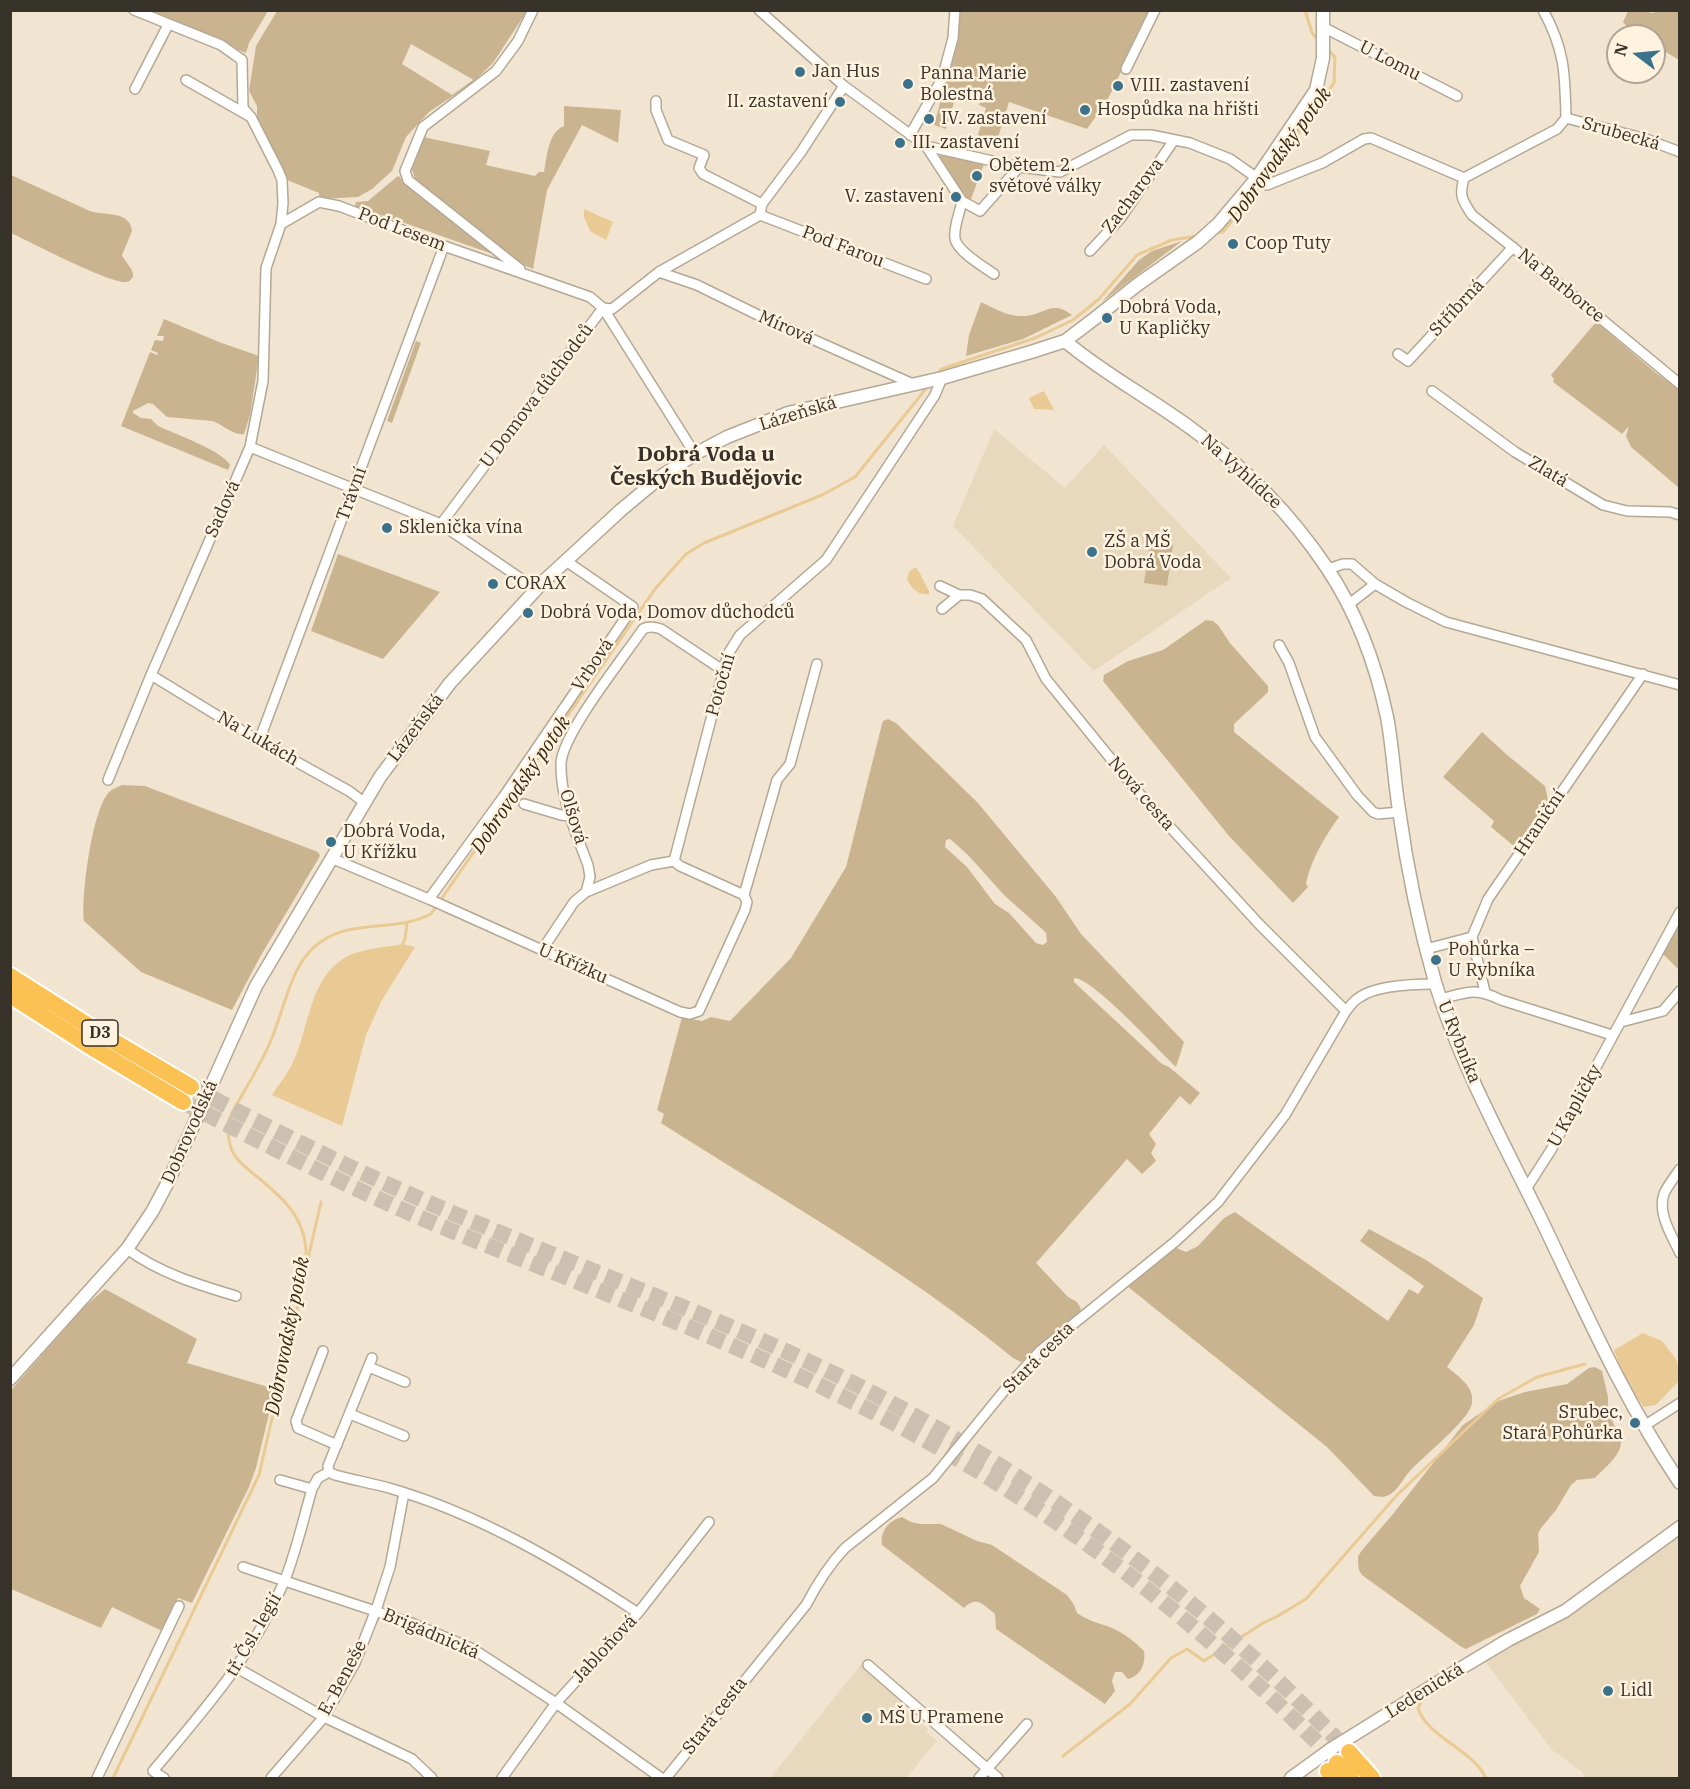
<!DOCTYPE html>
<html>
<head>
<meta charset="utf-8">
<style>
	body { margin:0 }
	#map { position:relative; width:1690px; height:1789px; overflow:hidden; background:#f1e5d1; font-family:"IBM Plex Serif",serif }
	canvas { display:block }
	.frame { position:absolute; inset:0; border:12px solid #37322a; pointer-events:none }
	.north { position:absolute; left:1606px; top:24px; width:60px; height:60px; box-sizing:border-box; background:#fff2de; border:2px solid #afa596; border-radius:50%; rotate:286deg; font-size:16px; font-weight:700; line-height:24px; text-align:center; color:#37322a }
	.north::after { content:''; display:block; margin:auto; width:21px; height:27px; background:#3a728c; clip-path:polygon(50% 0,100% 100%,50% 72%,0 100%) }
</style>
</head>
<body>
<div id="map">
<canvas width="1690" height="1789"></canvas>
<div class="frame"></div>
<div class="north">N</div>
</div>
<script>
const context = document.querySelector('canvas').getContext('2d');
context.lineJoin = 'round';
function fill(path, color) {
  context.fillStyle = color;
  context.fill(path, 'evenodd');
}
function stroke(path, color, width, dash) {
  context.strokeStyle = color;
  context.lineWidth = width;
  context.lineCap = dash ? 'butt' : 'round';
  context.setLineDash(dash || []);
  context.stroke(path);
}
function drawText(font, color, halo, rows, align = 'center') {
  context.font = font + ' "IBM Plex Serif",serif';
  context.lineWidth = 5;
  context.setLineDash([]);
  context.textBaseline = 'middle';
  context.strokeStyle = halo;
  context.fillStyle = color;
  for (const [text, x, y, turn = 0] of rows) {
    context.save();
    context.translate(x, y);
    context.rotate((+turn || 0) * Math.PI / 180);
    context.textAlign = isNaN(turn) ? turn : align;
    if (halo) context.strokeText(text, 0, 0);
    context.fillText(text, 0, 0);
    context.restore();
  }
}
fill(new Path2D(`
	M 994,429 L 1065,488 L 1104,445 L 1231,578 L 1094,671 L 953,526 Z
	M 1679,1530 L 1679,1778 L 1585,1778 L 1582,1772 L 1552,1750 L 1485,1661 L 1604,1590 Z
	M 862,1663 L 904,1700 L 901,1703 L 902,1707 L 928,1729 L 926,1732 L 937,1741 L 906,1778 L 771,1777 Z`), '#e8d8bd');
fill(new Path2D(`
	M 140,11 L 268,11 L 249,43 L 246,53 Z
	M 277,11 L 527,11 L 493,63 L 471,84 L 429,112 L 406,137 L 392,171 L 372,189 L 358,197 L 319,199 L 319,193 L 287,180 L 257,119 L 257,106 L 249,91 L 256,46 ZM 411,44 L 472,79 L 473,80 L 452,95 L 402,64 Z
	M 960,11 L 1150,11 L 1108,99 L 1087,129 L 1009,102 L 996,144 L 977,138 L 986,108 L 979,105 L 980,101 L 972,98 L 971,103 L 955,99 L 946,129 L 934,125 L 957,42 Z
	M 1628,11 L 1642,11 L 1653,13 L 1657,11 L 1679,11 L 1679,60 L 1654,45 L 1654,36 C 1640,36 1632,34 1623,22 Z
	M 564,106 L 621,110 L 618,143 L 582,125 L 547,190 L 533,269 L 521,264 L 495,243 L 480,235 L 416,181 L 410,164 L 423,137 L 490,151 L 486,165 L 535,176 L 539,172 L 544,172 C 547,157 548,132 564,126 Z
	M 941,155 L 984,164 L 970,202 L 961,192 L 938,159 Z
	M 11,175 L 90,211 C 104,216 130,210 132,231 L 122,255 C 125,263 134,268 133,277 C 130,280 130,282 125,282 C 109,283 30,242 11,233 Z
	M 398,176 L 498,256 L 385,216 L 357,209 L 355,205 L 356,202 L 368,201 Z
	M 1182,241 L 1102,302 L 1139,260 L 1152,251 Z
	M 981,302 C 993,308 1007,316 1021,316 C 1044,317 1050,298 1072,315 L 1023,339 L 966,356 L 969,335 Z
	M 164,319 L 219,342 L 259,356 L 250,415 L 244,434 C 233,436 223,424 212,421 L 167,417 L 153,404 L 148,403 L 133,411 L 133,413 L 141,418 L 151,419 L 158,426 C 173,433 225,452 230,465 L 228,470 L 121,426 L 150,352 L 157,355 L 158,353 L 151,350 L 155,340 L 163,341 L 164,336 L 157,336 Z
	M 1596,322 L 1656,373 L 1679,389 L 1679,488 L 1631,447 L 1626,436 L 1629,426 L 1622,434 L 1553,382 L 1554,379 L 1551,375 Z
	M 416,341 L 421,343 L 392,423 L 387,421 Z
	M 1150,542 L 1173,545 L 1167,586 L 1144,583 Z
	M 338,554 L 440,592 L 383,659 L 311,631 Z
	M 1206,620 L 1213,621 L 1218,625 L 1230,643 L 1268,686 L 1268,692 L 1264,696 L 1234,724 L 1234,732 L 1339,817 C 1324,838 1312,858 1306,883 L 1308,887 L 1293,903 L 1229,836 L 1103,681 L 1104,675 L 1128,661 L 1163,650 Z
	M 888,719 L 896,723 L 978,803 L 1056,897 L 1081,934 L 1184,1042 L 1176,1067 C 1159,1051 1093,978 1074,978 L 1074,982 L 1162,1064 L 1169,1067 L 1200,1093 L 1190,1105 L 1180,1096 L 1149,1134 L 1156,1144 L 1151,1153 L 1156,1161 L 1142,1174 L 1127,1159 L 1036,1263 L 1068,1297 L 1077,1302 L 1081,1309 L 1078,1314 L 1021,1362 L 1013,1358 C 904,1268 780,1199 661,1123 L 664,1114 L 657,1110 L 682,1017 L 702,1021 L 711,1017 L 730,1021 L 791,958 L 846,867 L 882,724 L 883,721 ZM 950,839 L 968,855 L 1004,895 L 1042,929 L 1046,933 L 1047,942 L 1043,945 L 1036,943 L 1009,913 L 995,904 L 967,867 L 945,847 L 946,840 Z
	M 1482,732 L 1506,754 L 1545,786 L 1548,800 L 1515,847 L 1491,827 L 1494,821 L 1443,777 Z
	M 122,785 L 145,786 L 318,852 L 320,856 L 260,957 L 232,1010 L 141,972 L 84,921 C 81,896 92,810 109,792 C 112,789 118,787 122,785 Z
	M 1679,921 L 1679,970 L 1662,953 Z
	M 1235,1212 L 1388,1321 L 1409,1289 L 1418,1294 L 1424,1286 L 1360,1241 L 1369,1229 L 1426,1260 L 1483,1298 L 1474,1325 L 1447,1367 C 1458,1376 1475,1387 1472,1403 C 1470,1420 1422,1457 1409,1472 C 1403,1479 1399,1488 1392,1493 C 1385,1498 1381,1497 1374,1496 L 1327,1447 L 1127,1286 L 1174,1247 L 1186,1252 L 1198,1246 L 1224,1218 Z
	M 105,1289 L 197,1339 L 187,1363 L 275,1389 L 256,1468 L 249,1487 L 192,1603 L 178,1598 L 162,1631 L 112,1607 L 101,1628 L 11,1589 L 11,1390 L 83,1308 Z
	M 1595,1367 L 1602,1371 L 1608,1397 L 1608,1410 L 1621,1442 C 1621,1456 1604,1468 1595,1478 L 1577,1480 L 1571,1485 L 1556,1510 L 1541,1528 L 1538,1534 L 1539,1552 L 1520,1586 L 1524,1598 L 1540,1609 L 1537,1614 L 1466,1649 L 1460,1646 L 1362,1575 L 1359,1570 L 1358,1563 L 1358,1556 L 1363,1549 L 1393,1514 L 1463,1425 L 1498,1401 L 1525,1392 L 1567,1384 L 1589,1368 Z
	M 902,1517 L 911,1522 L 920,1524 L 941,1524 L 977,1541 L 992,1545 L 1067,1595 L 1074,1605 L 1077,1613 C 1088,1621 1100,1623 1112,1628 C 1124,1633 1135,1642 1144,1651 C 1146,1663 1141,1676 1128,1679 L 1122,1672 L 1115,1672 L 1112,1681 L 1115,1691 L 1105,1704 L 996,1629 L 995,1614 C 983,1605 977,1595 964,1608 L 882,1545 C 880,1531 889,1520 902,1517 Z`), '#cab490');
fill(new Path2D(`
	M 584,209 L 613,222 L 606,240 L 590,231 L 584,217 Z
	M 1044,391 L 1054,410 L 1034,409 L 1029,398 Z
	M 915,567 C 920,571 925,584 929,591 L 929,594 C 918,596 911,588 907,579 L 909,572 Z
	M 403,944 L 415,947 L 382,1000 L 366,1035 L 342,1126 L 272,1095 C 278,1085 287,1075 292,1064 C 309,1031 308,984 340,961 C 357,948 382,948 403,944 Z
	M 1643,1333 L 1662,1341 L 1676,1359 L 1679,1370 L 1678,1382 L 1656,1405 L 1644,1407 L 1625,1381 L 1614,1350 Z`), '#eaca94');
stroke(new Path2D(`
	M 1305,10 L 1312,33 L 1319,41
	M 1215,233 L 1223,232 L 1260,186 L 1334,83 L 1335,57 L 1328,50
	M 937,375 L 941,369 L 1035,338 L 1073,320 L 1099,299 L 1137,255 L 1172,240 L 1197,236
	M 401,947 L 405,939 L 407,923
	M 308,1259 L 321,1202
	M 1443,1687 L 1421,1701 L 1418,1709 C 1431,1740 1471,1748 1486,1778
	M 1063,1756 L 1130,1704 L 1171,1658 L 1187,1649 L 1204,1661 L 1263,1623 L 1276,1617 L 1306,1599 L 1397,1495 L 1498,1399 L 1537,1377 L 1585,1364
	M 113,1778 L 259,1475 L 305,1274 C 312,1224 290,1204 255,1175 C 244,1166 233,1158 230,1144 C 228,1136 227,1128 229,1121 C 231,1112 237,1104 241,1097 C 252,1078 263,1060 271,1040 C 281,1017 286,991 298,968 C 304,957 311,948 322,941 C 354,919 397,932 431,914 L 655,589 L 686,554 L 704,543 L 822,495 L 855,477 L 929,385`), '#eaca94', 3);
stroke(new Path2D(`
	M 191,1087 C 289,1139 388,1187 491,1229 C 621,1284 757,1332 882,1398 C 1061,1493 1210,1605 1349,1752
	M 183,1102 C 261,1142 338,1182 419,1217 C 570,1281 725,1336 871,1411 C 1047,1501 1201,1621 1337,1763`), '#ccc1b0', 16, [16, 8]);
const street = new Path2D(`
	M 134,10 L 221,45 L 242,60 L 243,108 L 249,115
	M 759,10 L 844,86 L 926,146 L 962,201 L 980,211 L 1019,167
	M 1543,10 C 1565,50 1565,74 1566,118
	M 1323,27 L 1457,96
	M 1126,69 L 1155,10
	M 135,89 L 168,25
	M 656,101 L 656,110 L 668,140 L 704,155 L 699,168 L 703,174 L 762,204
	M 1566,118 L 1557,129 L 1464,178 C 1459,196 1462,200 1472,215 L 1559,284 L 1680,384
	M 1566,118 L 1646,139 L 1680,152
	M 910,135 L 942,79 L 953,38 L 955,10
	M 926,146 L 1019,167 L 1060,172 L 1131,135 L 1151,135 L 1190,143 L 1230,159 L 1267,185 L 1322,163 L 1364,139 L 1371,138 L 1464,178
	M 962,201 C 960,212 953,228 955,239 C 958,252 984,267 994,274
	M 760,215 L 926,279
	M 281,224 L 319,202 L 339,206 L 444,246 L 590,297 L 603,308 L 695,454
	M 1090,251 L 1120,219 L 1174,140
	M 520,269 L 408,180 L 405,171 L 423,127 L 496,71 L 518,41 L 533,10
	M 659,272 L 697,285 L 758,315 L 913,384
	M 603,308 L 612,309 L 659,272 L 760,215 L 762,204 L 801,152 L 844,86
	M 1398,354 L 1408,361 L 1513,247
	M 1432,391 L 1515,452 L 1603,505 L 1627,511 L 1670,512 L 1680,515
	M 250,447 L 441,524 L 536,589
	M 441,524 L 603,308
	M 1328,569 L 1343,564 L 1352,564 L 1375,584 L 1406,602 L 1446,622 L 1680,685
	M 940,586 L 959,595 L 970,595 L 982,599 L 1026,640 L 1046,679 L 1137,791 L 1259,924 L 1346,1011
	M 1348,605 L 1375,584
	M 942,609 L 959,595
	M 1279,645 L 1289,663 L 1315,737 L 1357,795 L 1373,812 L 1378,814 L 1399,812
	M 151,675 L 259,741 L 349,791 L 365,803
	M 259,741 L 444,246
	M 108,780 L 151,675 L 250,447 L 263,381 L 266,268 L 281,224 L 283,203 L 282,180 L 278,170 L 251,117 L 186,80
	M 524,804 L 561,815 L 571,816
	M 331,858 L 431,900 L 680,1012 L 690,1014 L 699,1011 L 745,910 L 747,902 L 744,895 L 777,780 L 790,764 L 817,664
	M 674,861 L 728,654 L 740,635 L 826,560 L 935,395 L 942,378
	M 674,861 L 680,866 L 744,895
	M 586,892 L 590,877 L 588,865 C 576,833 560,798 561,763 C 563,733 624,657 643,629 C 650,626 654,627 661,629 L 724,671
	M 429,899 L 504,796 L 633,607 L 566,561
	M 1472,937 L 1485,992
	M 1426,949 L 1472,937 L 1488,899 L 1643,674
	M 542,950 L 574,902 L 586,892 L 651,865 L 674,861
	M 1441,999 C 1467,992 1476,987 1501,1000 L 1612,1035
	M 1621,1022 L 1663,1011 L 1680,991
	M 1680,1169 C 1675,1177 1667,1186 1664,1194 C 1657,1213 1672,1236 1680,1253
	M 1526,1189 L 1551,1150 L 1680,912
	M 127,1249 C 159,1273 199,1285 236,1296
	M 323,1351 L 296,1421 L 298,1428 L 337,1445
	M 369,1367 L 405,1382
	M 350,1414 L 404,1436
	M 1644,1426 L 1680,1403
	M 329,1472 L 335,1475 C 353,1480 371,1483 389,1488 C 477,1513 562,1563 638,1613
	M 329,1472 L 328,1466 L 372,1358
	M 280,1480 L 312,1489
	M 243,1567 L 414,1624 L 473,1649 L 556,1703 L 661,1778
	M 868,1665 L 998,1778
	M 237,1668 L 324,1717 L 412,1759 L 432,1778
	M 97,1778 L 179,1606
	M 164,1778 L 153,1771 C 204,1710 252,1657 284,1582 C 296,1553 303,1520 312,1489 L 318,1478 L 329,1472
	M 271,1778 L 324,1717 L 355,1663 L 376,1610 L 390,1567 L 404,1493
	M 502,1778 L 556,1703 L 638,1613 L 709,1522
	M 666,1778 L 806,1605 C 817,1584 828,1566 845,1548 L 933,1478 L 1008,1386 L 1040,1351 L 1176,1241 L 1218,1202 L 1285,1115 L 1346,1011 C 1350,1006 1354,1000 1360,997 C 1377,985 1415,984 1436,984
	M 979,1778 L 1027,1724`);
const secondary = new Path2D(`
	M 1065,341 C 1104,374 1150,398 1192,429 C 1246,468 1290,513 1327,568 C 1357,613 1376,665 1387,717 C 1393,748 1394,780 1399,810 C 1407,868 1419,926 1435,982 C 1459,1061 1502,1140 1539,1215 C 1583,1306 1623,1399 1680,1483
	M 10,1379 L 127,1249 L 152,1212 L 168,1182 L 256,986 L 380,777 L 450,683 L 544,581 L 621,510 L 663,475 L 695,454 L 727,437 L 788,413 L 942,378 L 1031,352 L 1065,341 L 1094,319 L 1137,285 L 1198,242 L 1218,224 L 1256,179 L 1316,90 L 1323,58 L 1323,10
	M 1291,1778 L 1331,1749 L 1458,1670 L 1508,1640 L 1565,1611 L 1680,1527`);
const highway = new Path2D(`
	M 10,976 L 106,1037 L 191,1087
	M 10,995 L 96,1050 L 183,1102
	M 1349,1752 L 1372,1778
	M 1337,1763 L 1351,1778
	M 1328,1771 L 1334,1778`);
stroke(street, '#b4a895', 12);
stroke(secondary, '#b4a895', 15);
stroke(highway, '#fff', 20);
stroke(street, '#fff', 9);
stroke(secondary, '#fff', 12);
stroke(highway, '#fcc153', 16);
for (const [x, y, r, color] of [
	[800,72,6,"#3a728c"],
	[908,84,6,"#3a728c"],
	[1118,86,6,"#3a728c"],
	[840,102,6,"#3a728c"],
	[1085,110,6,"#3a728c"],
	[929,119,6,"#3a728c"],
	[900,143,6,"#3a728c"],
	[977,176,6,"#3a728c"],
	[956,197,6,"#3a728c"],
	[1233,244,6,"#3a728c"],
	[1107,318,6,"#3a728c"],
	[387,528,6,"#3a728c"],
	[1092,552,6,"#3a728c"],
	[493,584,6,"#3a728c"],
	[528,613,6,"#3a728c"],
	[331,842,6,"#3a728c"],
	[1436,960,6,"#3a728c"],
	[1635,1423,6,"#3a728c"],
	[1608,1691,6,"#3a728c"],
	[867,1718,6,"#3a728c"]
]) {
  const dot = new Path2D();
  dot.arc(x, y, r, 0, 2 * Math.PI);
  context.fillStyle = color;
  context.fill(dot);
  stroke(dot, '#fff2de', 2);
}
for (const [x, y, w] of [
	[100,1033,36]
]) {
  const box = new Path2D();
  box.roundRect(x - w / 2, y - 13, w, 26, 4.5);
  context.fillStyle = '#fff2de';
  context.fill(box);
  stroke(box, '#37322a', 1.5);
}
drawText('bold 16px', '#37322a', null, [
	["D3",100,1033]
]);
drawText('18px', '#37322a', '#fff2de', [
	["U Lomu",1390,61,27],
	["Srubecká",1621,134,16],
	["Zacharova",1133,196,-53],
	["Pod Lesem",402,230,21],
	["Pod Farou",843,247,21],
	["Na Barborce",1561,286,39],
	["Stříbrná",1457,308,-47],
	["Mírová",786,328,24],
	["U Domova důchodců",537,396,-53],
	["Lázeňská",798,414,-17],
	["Na Vyhlídce",1241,472,42],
	["Zlatá",1548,472,31],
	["Trávní",352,494,-70],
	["Sadová",223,509,-66],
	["Vrbová",593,665,-56],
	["Potoční",721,685,-74],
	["Lázeňská",416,728,-53],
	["Na Lukách",258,739,30],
	["Nová cesta",1141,794,49],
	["Olšová",573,817,73],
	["Hraniční",1540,823,-56],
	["U Křížku",573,964,24],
	["U Rybníka",1459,1042,68],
	["U Kapličky",1575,1106,-61],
	["Dobrovodská",190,1132,-66],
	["Stará cesta",1039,1358,-45],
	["Brigádnická",431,1634,23],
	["tř. Čsl. legií",254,1635,-60],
	["Jabloňová",605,1649,-47],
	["E. Beneše",343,1678,-62],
	["Ledenická",1425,1691,-32],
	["Stará cesta",715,1716,-52]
]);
drawText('18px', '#37322a', '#fff2de', [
	["Jan Hus",812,72],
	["Panna Marie",920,74],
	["Bolestná",920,95],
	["VIII. zastavení",1130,86],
	["II. zastavení",828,102,"right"],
	["Hospůdka na hřišti",1097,110],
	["IV. zastavení",941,119],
	["III. zastavení",912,143],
	["Obětem 2.",989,166],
	["světové války",989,187],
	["V. zastavení",944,197,"right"],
	["Coop Tuty",1245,244],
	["Dobrá Voda,",1119,308],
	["U Kapličky",1119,329],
	["Sklenička vína",399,528],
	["ZŠ a MŠ",1104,542],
	["Dobrá Voda",1104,563],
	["CORAX",505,584],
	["Dobrá Voda, Domov důchodců",540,613],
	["Dobrá Voda,",343,832],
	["U Křížku",343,853],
	["Pohůrka –",1448,950],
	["U Rybníka",1448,971],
	["Srubec,",1623,1413,"right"],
	["Stará Pohůrka",1623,1434,"right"],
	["Lidl",1620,1691],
	["MŠ U Pramene",879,1718]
], 'left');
drawText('italic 20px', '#372910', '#fff2de', [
	["Dobrovodský potok",1280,155,-54],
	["Dobrovodský potok",521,785,-56],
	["Dobrovodský potok",288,1336,-79]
]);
drawText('bold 21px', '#37322a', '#fff2de', [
	["Dobrá Voda u",706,455],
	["Českých Budějovic",706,479]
]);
</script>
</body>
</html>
